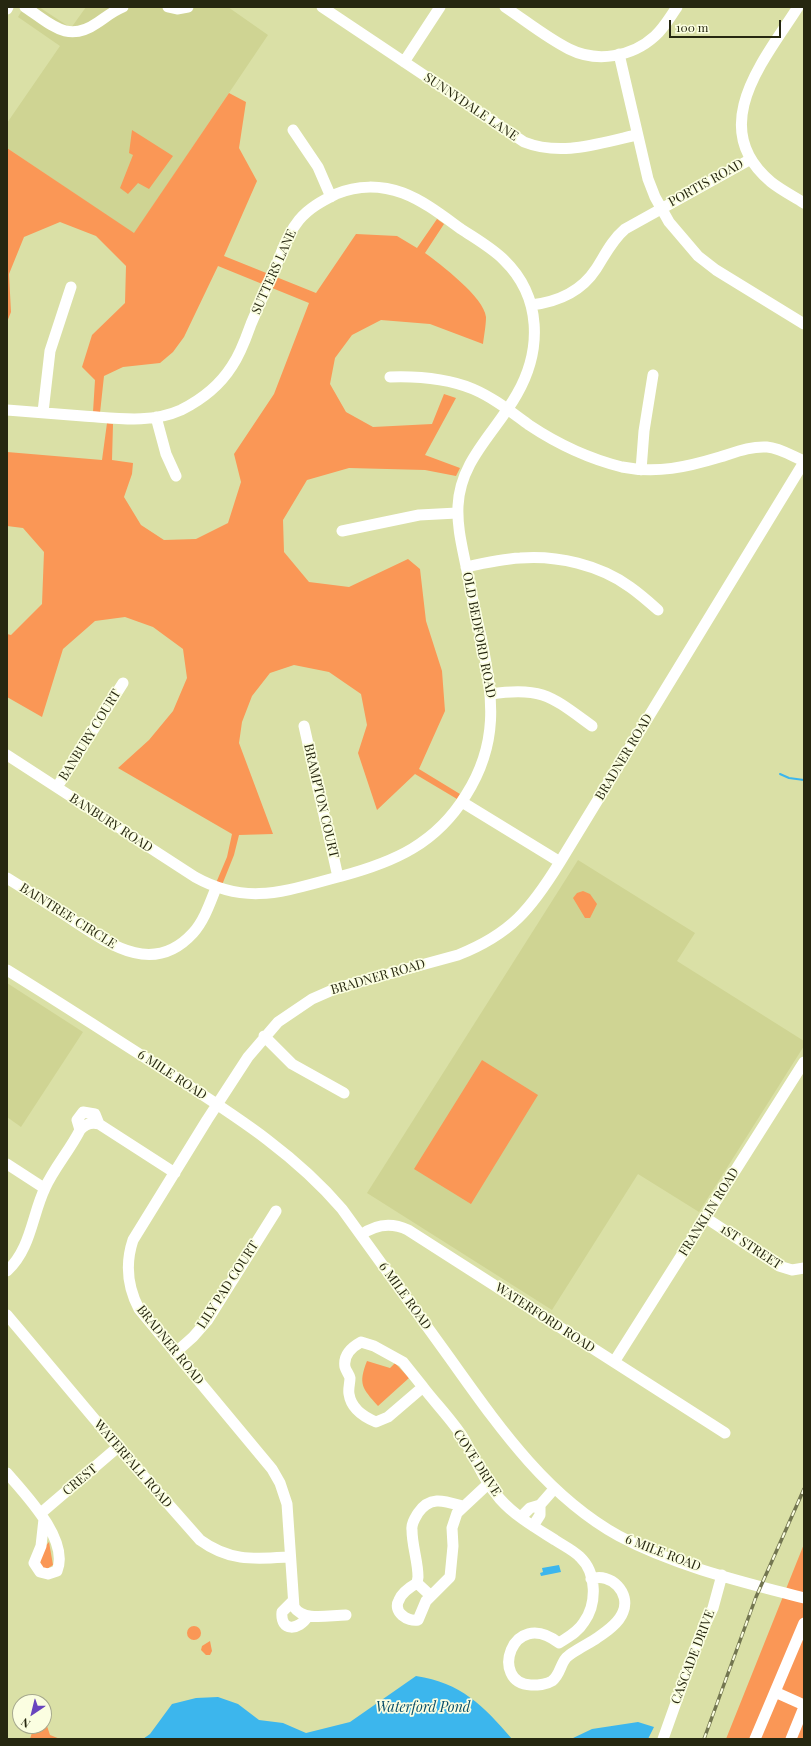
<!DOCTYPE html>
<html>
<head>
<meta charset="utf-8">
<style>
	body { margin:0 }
	#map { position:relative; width:811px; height:1746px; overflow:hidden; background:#dae0a6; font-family:"Playfair Display",serif }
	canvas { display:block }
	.frame { position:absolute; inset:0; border:8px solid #262710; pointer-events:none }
	.north { position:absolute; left:12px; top:1694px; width:40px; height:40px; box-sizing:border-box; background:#fbfee1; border:1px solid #a6a88d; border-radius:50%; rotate:215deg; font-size:11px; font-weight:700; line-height:16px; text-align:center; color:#262710 }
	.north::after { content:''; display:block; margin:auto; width:14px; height:18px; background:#6945be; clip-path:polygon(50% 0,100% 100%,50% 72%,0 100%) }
	.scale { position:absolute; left:669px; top:20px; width:112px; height:18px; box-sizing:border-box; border:2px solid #262710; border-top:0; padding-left:5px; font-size:12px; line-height:14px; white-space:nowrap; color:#262710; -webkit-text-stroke:3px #fbfee1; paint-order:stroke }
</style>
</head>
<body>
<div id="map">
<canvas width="811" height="1746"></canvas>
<div class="frame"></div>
<div class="north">N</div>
<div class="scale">100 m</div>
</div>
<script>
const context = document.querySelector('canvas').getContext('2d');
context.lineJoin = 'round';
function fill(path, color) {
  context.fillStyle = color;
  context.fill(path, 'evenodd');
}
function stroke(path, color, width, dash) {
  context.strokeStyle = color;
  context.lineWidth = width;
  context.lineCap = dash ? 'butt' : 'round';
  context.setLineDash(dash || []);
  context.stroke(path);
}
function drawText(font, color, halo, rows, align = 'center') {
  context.font = font + ' "Playfair Display",serif';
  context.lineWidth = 3.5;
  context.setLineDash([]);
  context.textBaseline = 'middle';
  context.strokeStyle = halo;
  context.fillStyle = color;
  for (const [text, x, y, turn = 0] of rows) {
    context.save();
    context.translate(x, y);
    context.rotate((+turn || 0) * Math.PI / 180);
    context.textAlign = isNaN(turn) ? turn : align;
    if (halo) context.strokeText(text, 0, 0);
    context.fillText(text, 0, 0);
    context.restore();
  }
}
fill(new Path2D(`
	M 24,7 L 39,7 L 71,28 L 86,7 L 228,7 L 268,35 L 134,234 L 7,148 L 7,123 L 60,46 L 18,17 Z
	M 578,860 L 695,933 L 677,961 L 804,1041 L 804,1046 L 699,1212 L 638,1174 L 552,1310 L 367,1193 Z
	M 7,983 L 83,1032 L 21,1127 L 7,1117 Z`), '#cfd493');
fill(new Path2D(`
	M 229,93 L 246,102 L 239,148 L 257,181 L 224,256 L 316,293 L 356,234 L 397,236 L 417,248 L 437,219 L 444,224 L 425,253 C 440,264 484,297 486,317 C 486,325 484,336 483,344 L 430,324 L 381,320 L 352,335 L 335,358 L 330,384 L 346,412 L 373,427 L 432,424 L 444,394 L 456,398 L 425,455 L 460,468 L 456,476 L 425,470 L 349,468 L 307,480 L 283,520 L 284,552 L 309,582 L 349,587 L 408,559 L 420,569 L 426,621 L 442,671 L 445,711 L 419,769 L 460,794 L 457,799 L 415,774 L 377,810 L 358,753 L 367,725 L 361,694 L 329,672 L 294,665 L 270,673 L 252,696 L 242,722 L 239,743 L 273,834 L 239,835 L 234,855 L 222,885 L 216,883 L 227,857 L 232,834 L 118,768 L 149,740 L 173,711 L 187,678 L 183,649 L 153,627 L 125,617 L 95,621 L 63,649 L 42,717 L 7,697 L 7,634 L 11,635 L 42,604 L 44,552 L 23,528 L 7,526 L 7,452 L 102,460 L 107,423 L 113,424 L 112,460 L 133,463 L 132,474 L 124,497 L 141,525 L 164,540 L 196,539 L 228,523 L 241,482 L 234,454 L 274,394 L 309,303 L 218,266 L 184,337 L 173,352 L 160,363 L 123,367 L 104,376 L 100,413 L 93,412 L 95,380 L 82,367 L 92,335 L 125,303 L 126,266 L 96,236 L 60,222 L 24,237 L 9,274 L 11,312 L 7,322 L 7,148 L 134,233 Z
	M 132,130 L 173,156 L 149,189 L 138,183 L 128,194 L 120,188 L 133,155 L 129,153 Z
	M 583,891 L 590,894 L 597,904 L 590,918 L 585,918 L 573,898 L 577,893 Z
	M 482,1060 L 538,1095 L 471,1204 L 414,1169 Z
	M 367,1361 L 390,1368 L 395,1363 L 409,1378 L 378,1406 C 362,1388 358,1384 367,1361 Z
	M 49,1542 L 53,1565 L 47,1569 L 42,1568 C 37,1560 44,1547 49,1542 Z
	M 804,1544 L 804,1739 L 726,1739 Z
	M187 1633a7 7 0 1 1 14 0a7 7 0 1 1-14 0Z
	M 210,1641 L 212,1651 L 210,1655 L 206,1655 L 201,1650 L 202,1646 Z
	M 44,1717 L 50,1735 L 60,1739 L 30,1739 L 34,1726 L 44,1726 Z`), '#fa9756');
fill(new Path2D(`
	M 559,1565 L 561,1572 L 541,1576 L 540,1573 L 543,1572 L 542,1568 Z
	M 416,1676 C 461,1683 483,1705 512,1739 L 143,1739 L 150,1734 L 172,1704 L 196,1698 L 218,1697 L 238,1704 L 259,1720 L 283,1723 L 306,1733 L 350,1722 Z
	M 638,1722 L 654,1727 L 648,1739 L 571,1739 L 592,1729 Z`), '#3cb6ed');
stroke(new Path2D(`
	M 780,774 L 789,778 L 804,780`), '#3cb6ed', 2);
stroke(new Path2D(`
	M 25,7 C 50,23 67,44 97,23 C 106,17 113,11 123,7
	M 168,7 L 177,9 L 188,7
	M 322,7 L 524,142 C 562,157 599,143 637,135
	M 505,7 C 526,21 547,38 569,49 C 597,63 632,57 655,36 C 664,28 670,17 677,7
	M 798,7 C 765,59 705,127 771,182 C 781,190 793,196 804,203
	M 7,9 L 8,7
	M 619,54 L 648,179 L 655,197 L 669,222 L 698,256 L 716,270 L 804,324
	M 404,62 L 440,7
	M 293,130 L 318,167 L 331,197
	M 531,305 C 557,302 581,292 596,269 C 605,255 612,240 625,229 L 751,159
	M 390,377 C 419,376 446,378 473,389 C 494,398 511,412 529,425 C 556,443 590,459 622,467 C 657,474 687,467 720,457 C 736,452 751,446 767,447 C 780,448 792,456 804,461
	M 7,410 C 32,412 58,414 83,416 C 116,418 150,424 181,410 C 201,400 220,385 232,366 C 241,353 246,338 251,324 C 260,303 269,282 278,261 C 283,247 289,232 299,220 C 309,208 322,201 336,194 C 357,185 381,185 403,193 C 424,201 443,216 461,229 C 476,239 492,248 504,260 C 542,297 542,350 517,394 C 496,432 460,460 458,506 C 457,527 462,546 466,566 C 471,591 476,616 482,641 C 493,699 499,743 466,795 C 436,844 394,862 342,876 C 287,890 249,907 195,877 L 7,755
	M 43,412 L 50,351 L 71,287
	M 156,417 L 166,454 L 176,476
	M 641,470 L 644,431 L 653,375
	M 342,531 L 419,515 L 457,513
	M 466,567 C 484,563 502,559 520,558 C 557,555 600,565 630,587 C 640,594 649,602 658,610
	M 491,694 C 542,686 552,697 592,726
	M 304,726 L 338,877
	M 57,787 L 123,683
	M 462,802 L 560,862
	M 7,878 C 28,891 50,905 71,919 C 109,944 153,977 193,933 C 204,921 210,903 216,888
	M 7,970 C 59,1002 111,1036 163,1069 C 227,1111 292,1150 342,1209 C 378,1258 413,1308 449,1357 C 497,1424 545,1495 619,1536 C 675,1566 743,1582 804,1598
	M 264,1036 L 292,1064 L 344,1093
	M 80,1130 L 77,1120 L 83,1112 L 95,1114 L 99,1124
	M 7,1164 L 44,1188
	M 706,1218 L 779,1266 L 792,1270 L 804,1268
	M 361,1235 C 376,1224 391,1222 408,1230 L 725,1433
	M 7,1271 C 31,1249 32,1215 45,1188 C 54,1168 70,1150 80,1130 C 85,1124 91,1122 99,1124 L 175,1173
	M 7,1315 L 118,1447 L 200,1540 C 230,1562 255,1559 290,1557
	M 361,1342 L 374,1346 L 403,1362 L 423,1387 L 388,1417 L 376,1422 C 364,1417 351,1408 349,1394 C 348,1389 350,1383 350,1378 C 349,1374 346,1371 345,1367 C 343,1355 352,1347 361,1342 Z
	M 175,1353 L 193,1337 L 207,1321 L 276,1211
	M 614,1362 L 804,1062
	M 423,1387 C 436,1404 453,1421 464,1439 C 476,1460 484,1481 500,1499 C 515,1516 536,1528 555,1540 C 564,1546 573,1550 580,1557 C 597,1573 597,1604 584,1622 C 578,1632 568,1637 559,1643 C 511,1606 489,1684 531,1685 C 538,1685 546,1685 552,1681 C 560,1675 560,1665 566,1658 C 571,1652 590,1643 597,1638 C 606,1632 619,1623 623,1612 C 631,1593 611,1572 591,1579
	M 7,1473 C 25,1494 70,1540 57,1571 L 48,1574 L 40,1572 L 34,1563 L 41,1546 L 44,1519
	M 540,1505 L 554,1489
	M 462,1506 C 445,1501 430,1495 418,1513 C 415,1518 411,1524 412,1530 C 412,1546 418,1561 418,1577 L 417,1583 C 410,1587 402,1592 399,1600 C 392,1612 408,1622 418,1620 L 426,1601 L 450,1577 L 453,1546 L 452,1528 L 457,1513 L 488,1484
	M 41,1513 L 118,1447
	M 521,1517 L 530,1508 L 540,1505 L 540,1515 L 533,1526
	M 417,1583 L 431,1596
	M 292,1602 L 282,1612 C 280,1632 299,1631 308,1616
	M 346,1615 C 329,1615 304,1622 294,1607 L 287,1504 L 280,1483 L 272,1469 L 139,1309 C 127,1286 125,1264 133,1240 L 207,1120 L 248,1057 L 278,1022 L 312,999 L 337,988 L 458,955 C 511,934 531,909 560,862 L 804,462
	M 775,1692 L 804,1705
	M 663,1739 L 699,1638 L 713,1608 L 722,1575
	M 755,1739 L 804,1623
	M 791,1739 L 804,1707`), '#fff', 11);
const rail = new Path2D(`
	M 704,1739 L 756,1597 L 804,1489`);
stroke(rail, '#737650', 3.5);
stroke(rail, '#fbfee1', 2, [6]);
drawText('13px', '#262710', '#fbfee1', [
	["SUNNYDALE LANE",471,107,34],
	["PORTIS ROAD",706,183,-29],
	["SUTTERS LANE",274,272,-66],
	["OLD BEDFORD ROAD",479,635,79],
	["BANBURY COURT",90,735,-58],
	["BRADNER ROAD",624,757,-59],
	["BRAMPTON COURT",321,801,77],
	["BANBURY ROAD",111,823,33],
	["BAINTREE CIRCLE",68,916,32],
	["BRADNER ROAD",378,977,-16],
	["6 MILE ROAD",172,1075,33],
	["FRANKLIN ROAD",709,1212,-58],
	["1ST STREET",751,1247,33],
	["LILY PAD COURT",228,1285,-57],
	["6 MILE ROAD",405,1296,54],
	["WATERFORD ROAD",545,1318,33],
	["BRADNER ROAD",170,1345,51],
	["COVE DRIVE",477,1463,57],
	["WATERFALL ROAD",133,1464,49],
	["CREST",80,1480,-40],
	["6 MILE ROAD",663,1553,21],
	["CASCADE DRIVE",693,1657,-69]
]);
drawText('italic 14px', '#084d69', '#fbfee1', [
	["Waterford Pond",423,1708]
]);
</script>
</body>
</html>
